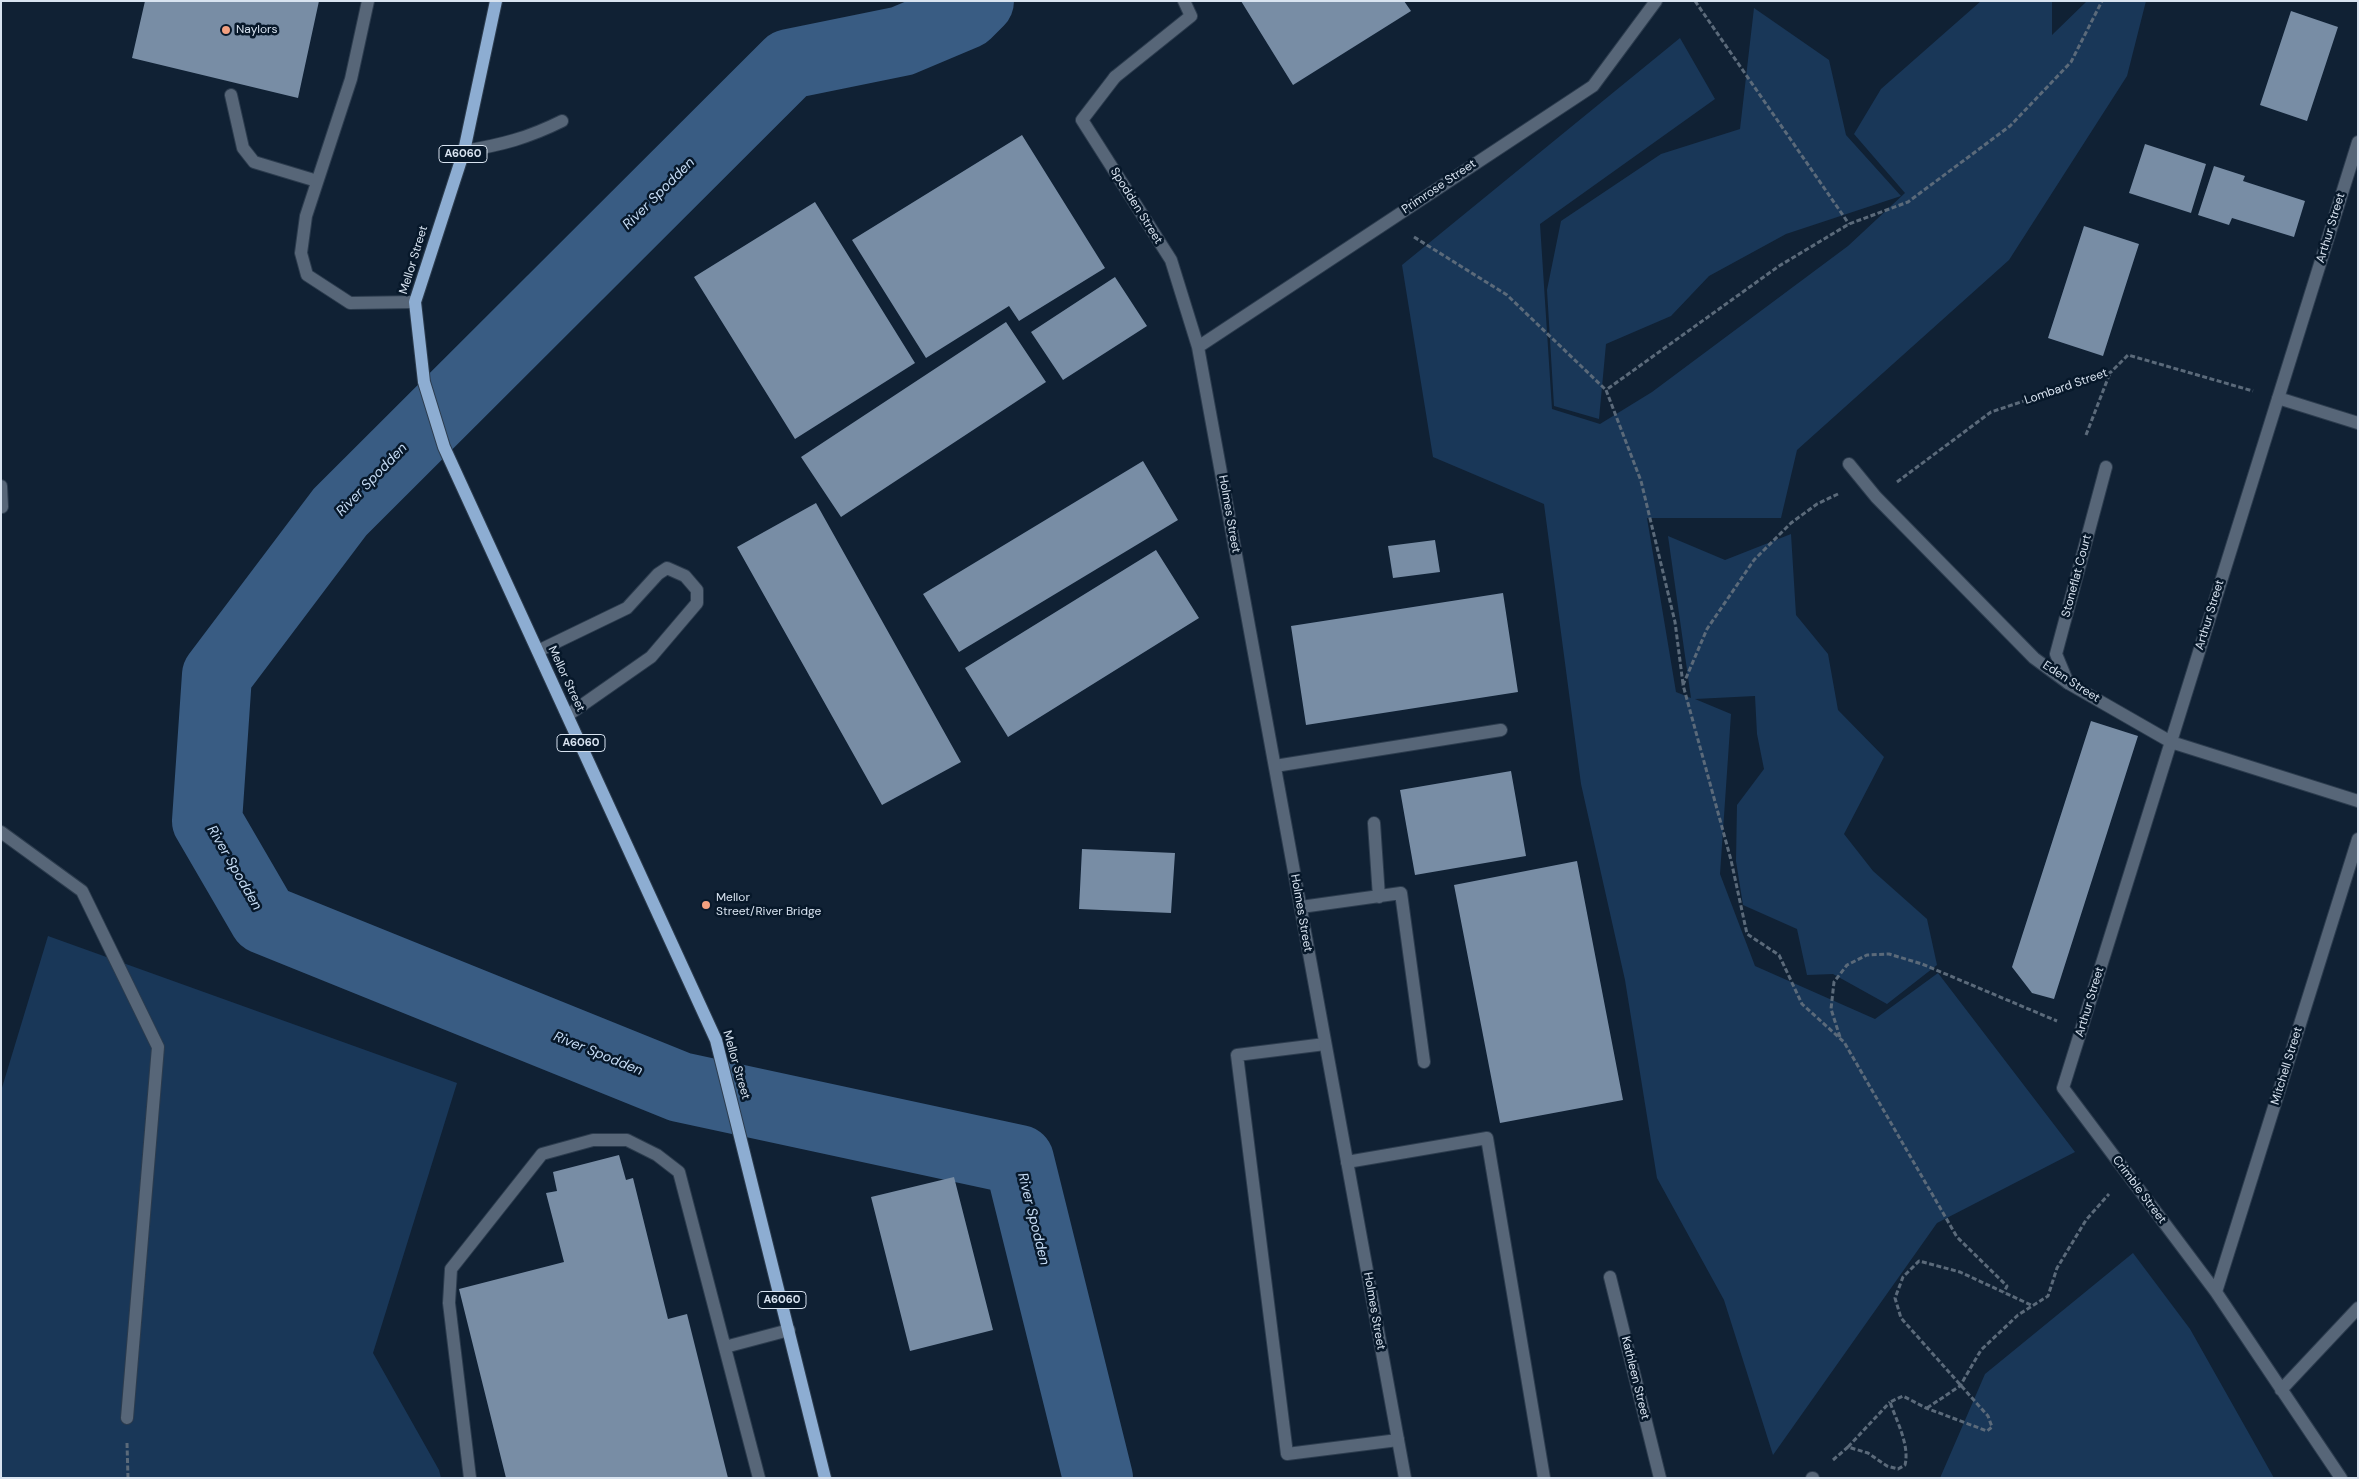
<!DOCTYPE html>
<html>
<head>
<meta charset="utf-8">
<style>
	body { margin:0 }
	#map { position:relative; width:2359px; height:1479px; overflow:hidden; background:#102134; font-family:"DM Sans",sans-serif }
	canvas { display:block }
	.frame { position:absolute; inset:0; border:2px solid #d8e3f0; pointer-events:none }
</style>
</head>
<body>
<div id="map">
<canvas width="2359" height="1479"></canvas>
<div class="frame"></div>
</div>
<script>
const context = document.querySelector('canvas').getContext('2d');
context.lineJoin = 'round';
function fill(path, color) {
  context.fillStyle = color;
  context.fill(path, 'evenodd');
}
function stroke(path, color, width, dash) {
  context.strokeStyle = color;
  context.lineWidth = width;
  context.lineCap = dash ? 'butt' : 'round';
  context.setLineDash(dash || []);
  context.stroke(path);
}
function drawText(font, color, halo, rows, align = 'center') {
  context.font = font + ' "DM Sans",sans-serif';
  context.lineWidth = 5;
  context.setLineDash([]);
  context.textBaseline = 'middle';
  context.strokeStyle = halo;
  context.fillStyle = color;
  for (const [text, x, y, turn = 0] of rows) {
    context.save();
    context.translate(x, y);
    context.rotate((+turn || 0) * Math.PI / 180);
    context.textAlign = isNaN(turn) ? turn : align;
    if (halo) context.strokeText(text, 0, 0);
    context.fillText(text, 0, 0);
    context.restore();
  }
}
fill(new Path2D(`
	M 1981,1 L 2052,1 L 2052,35 L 2087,1 L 2146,1 L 2127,76 L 2009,260 L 1797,450 L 1781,518 L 1647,518 L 1676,692 L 1691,698 L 1668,536 L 1725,560 L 1791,534 L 1796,615 L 1828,654 L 1838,710 L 1884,757 L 1844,834 L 1873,871 L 1927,919 L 1937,965 L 1887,1004 L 1833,974 L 1807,975 L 1797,929 L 1743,905 L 1736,861 L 1737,805 L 1764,769 L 1757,734 L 1755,696 L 1695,699 L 1731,714 L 1720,874 L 1755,966 L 1875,1019 L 1938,973 L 2075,1152 L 1937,1223 L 1773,1455 L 1724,1300 L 1657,1178 L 1625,980 L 1581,784 L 1544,504 L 1433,457 L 1402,265 L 1680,38 L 1715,99 L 1540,224 L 1552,409 L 1600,424 L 1652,392 L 1848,246 L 1905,193 L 1854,134 L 1881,89 Z
	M 1754,8 L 1829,60 L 1846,135 L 1901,196 L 1786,234 L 1709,276 L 1671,316 L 1606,344 L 1599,419 L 1554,406 L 1547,290 L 1561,221 L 1661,154 L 1740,129 Z
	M 48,936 L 457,1083 L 373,1353 L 439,1470 L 441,1478 L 1,1478 L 1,1091 Z
	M 2133,1253 L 2190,1329 L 2274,1478 L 1940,1478 L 1985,1374 Z`), '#193758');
stroke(new Path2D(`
	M 979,1 L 966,14 L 902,41 L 789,64 L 340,512 L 217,675 L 207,821 L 264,919 L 680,1087 L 1019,1160 L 1098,1478`), '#395c83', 70);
fill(new Path2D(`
	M 145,1 L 319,1 L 298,98 L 132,58 Z
	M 1241,1 L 1404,1 L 1411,11 L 1293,85 Z
	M 2291,11 L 2338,27 L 2307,121 L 2260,105 Z
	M 1022,135 L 1105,268 L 1019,321 L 1009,306 L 926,358 L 852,240 Z
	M 2145,144 L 2206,164 L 2191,213 L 2129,193 Z
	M 2214,166 L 2245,176 L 2243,181 L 2305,201 L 2294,237 L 2232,218 L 2229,225 L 2198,215 Z
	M 815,202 L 915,363 L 795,439 L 694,277 Z
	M 2084,226 L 2139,244 L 2103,356 L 2048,338 Z
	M 1115,277 L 1147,326 L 1063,380 L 1031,332 Z
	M 1006,322 L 1046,382 L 841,517 L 801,457 Z
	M 1143,461 L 1178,520 L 959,652 L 923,594 Z
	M 816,503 L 961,762 L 882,805 L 737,547 Z
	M 1435,540 L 1440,572 L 1393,578 L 1388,546 Z
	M 1156,550 L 1199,618 L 1008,737 L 965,668 Z
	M 1503,593 L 1518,692 L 1306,725 L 1291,626 Z
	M 2091,721 L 2138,736 L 2054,999 L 2032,993 L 2012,967 Z
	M 1511,771 L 1526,856 L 1415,875 L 1400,790 Z
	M 1082,849 L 1175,853 L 1171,913 L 1079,909 Z
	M 1577,861 L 1623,1100 L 1500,1123 L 1454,885 Z
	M 619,1155 L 626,1180 L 633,1178 L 668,1319 L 687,1314 L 728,1478 L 506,1478 L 459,1289 L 564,1262 L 546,1193 L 557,1191 L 553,1172 Z
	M 954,1177 L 993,1330 L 910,1351 L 871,1197 Z`), '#788da5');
const lane = new Path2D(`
	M 368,1 L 351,79 L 306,216 L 301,253 L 307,275 L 350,303 L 415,302
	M 1115,77 L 1191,16 L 1184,1
	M 231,95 L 243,148 L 254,162 L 317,181
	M 464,151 C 501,145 528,138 562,121
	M 1,486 L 2,507
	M 538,651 L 627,608 L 658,574 L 667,568 L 685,576 L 697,590 L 697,603 L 651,657 L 568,715
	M 2068,683 L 2056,654 L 2106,467
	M 1275,766 L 1501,730
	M 1374,823 L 1379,897
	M 1,832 L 82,891 L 158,1047 L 127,1418
	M 1301,907 L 1401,893 L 1424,1062
	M 1325,1044 L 1237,1055 L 1287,1454 L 1398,1440
	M 1347,1162 L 1487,1138 L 1544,1478
	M 725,1347 L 789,1330
	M 470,1478 L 449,1303 L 451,1269 L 542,1154 L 593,1140 L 627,1140 L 657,1155 L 679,1172 L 759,1478`);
const street = new Path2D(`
	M 1115,77 L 1082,120 L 1171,260 L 1198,347 L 1405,1478
	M 1198,347 L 1593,86 L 1656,1
	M 2278,398 L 2358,423
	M 1849,464 L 1876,497 L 2034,658 L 2068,683 L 2171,742 L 2358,801
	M 1610,1277 L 1660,1478
	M 2216,1292 L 2358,839
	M 2281,1390 L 2358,1308
	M 1812,1478 L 1813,1478
	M 2341,1478 L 2216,1292 L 2063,1088 L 2358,142`);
const primary = new Path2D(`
	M 496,1 L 464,151 L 415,302 L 424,382 L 444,447 L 716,1040 L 825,1478`);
stroke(lane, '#2c3c4e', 14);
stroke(street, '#2c3c4e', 14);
stroke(primary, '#2c3c4e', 14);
stroke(new Path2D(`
	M 1695,1 L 1849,224
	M 1414,237 L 1507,295 L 1606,390
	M 2086,435 L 2110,373
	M 1897,482 L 1991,412 L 2111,372 L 2128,355 L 2253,391
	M 1838,494 L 1817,504 L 1791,523 L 1754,560 L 1707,629 L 1683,685 L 1731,860 L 1747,934 L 1779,955 L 1802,1004 L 1844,1042 L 1957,1237 L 2007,1286 L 2004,1292
	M 1683,684 L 1675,622 L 1641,481 L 1606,390 L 1779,266 L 1849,224 L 1908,202 L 2010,126 L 2071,62 L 2102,1
	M 1840,1037 L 1831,1009 L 1834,982 L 1847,965 L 1867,955 L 1889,954 L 1922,964 L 2057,1021
	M 1927,1408 L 1960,1386 L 1981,1350 L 2018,1315 L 2048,1296 L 2057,1268 L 2086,1220 L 2109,1194
	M 127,1443 L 128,1478
	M 1848,1447 L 1890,1402
	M 1833,1460 L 1848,1447 L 1868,1453 L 1887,1466 L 1898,1469 L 1905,1465 C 1910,1445 1896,1420 1890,1402 L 1903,1396 L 1926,1408 L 1987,1431 L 1992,1427 L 1988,1416 L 1901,1318 L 1895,1298 L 1903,1277 L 1919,1261 L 1960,1272 L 2031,1305`), '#5b6a7a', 3, [5, 2.5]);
stroke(lane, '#576678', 12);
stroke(street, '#576678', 12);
stroke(primary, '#8dadd2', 12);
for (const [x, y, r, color] of [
	[226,30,5,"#f2a080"],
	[706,905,5,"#f2a080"]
]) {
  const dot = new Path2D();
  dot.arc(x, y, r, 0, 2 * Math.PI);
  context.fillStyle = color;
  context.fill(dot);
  stroke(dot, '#07182a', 2);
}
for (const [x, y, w] of [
	[463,154,48],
	[581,743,48],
	[782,1300,48]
]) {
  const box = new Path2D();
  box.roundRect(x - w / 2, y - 8.5, w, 17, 4);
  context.fillStyle = '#07182a';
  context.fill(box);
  stroke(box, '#d8e3f0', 1);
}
drawText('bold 11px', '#d8e3f0', null, [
	["A6060",463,154],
	["A6060",581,743],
	["A6060",782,1300]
]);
drawText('12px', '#d8e3f0', '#07182a', [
	["Naylors",236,30],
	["Mellor",716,898],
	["Street/River Bridge",716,912]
], 'left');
drawText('12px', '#d8e3f0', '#07182a', [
	["Primrose Street",1439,187,-34],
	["Spodden Street",1136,206,58],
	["Arthur Street",2331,228,-73],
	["Mellor Street",414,260,-73],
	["Lombard Street",2066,387,-19],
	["Holmes Street",1229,514,80],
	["Stoneflat Court",2077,576,-75],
	["Arthur Street",2210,615,-73],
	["Mellor Street",566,679,65],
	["Eden Street",2071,682,33],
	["Holmes Street",1301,913,80],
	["Arthur Street",2090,1002,-73],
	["Mellor Street",736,1065,74],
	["Mitchell Street",2287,1066,-73],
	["Crimble Street",2139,1190,53],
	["Holmes Street",1374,1311,80],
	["Kathleen Street",1635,1378,76]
]);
drawText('italic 14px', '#c6dcf5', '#07182a', [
	["River Spodden",659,194,-45],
	["River Spodden",372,480,-46],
	["River Spodden",234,868,60],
	["River Spodden",598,1054,22],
	["River Spodden",1033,1219,76]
]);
</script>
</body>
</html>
